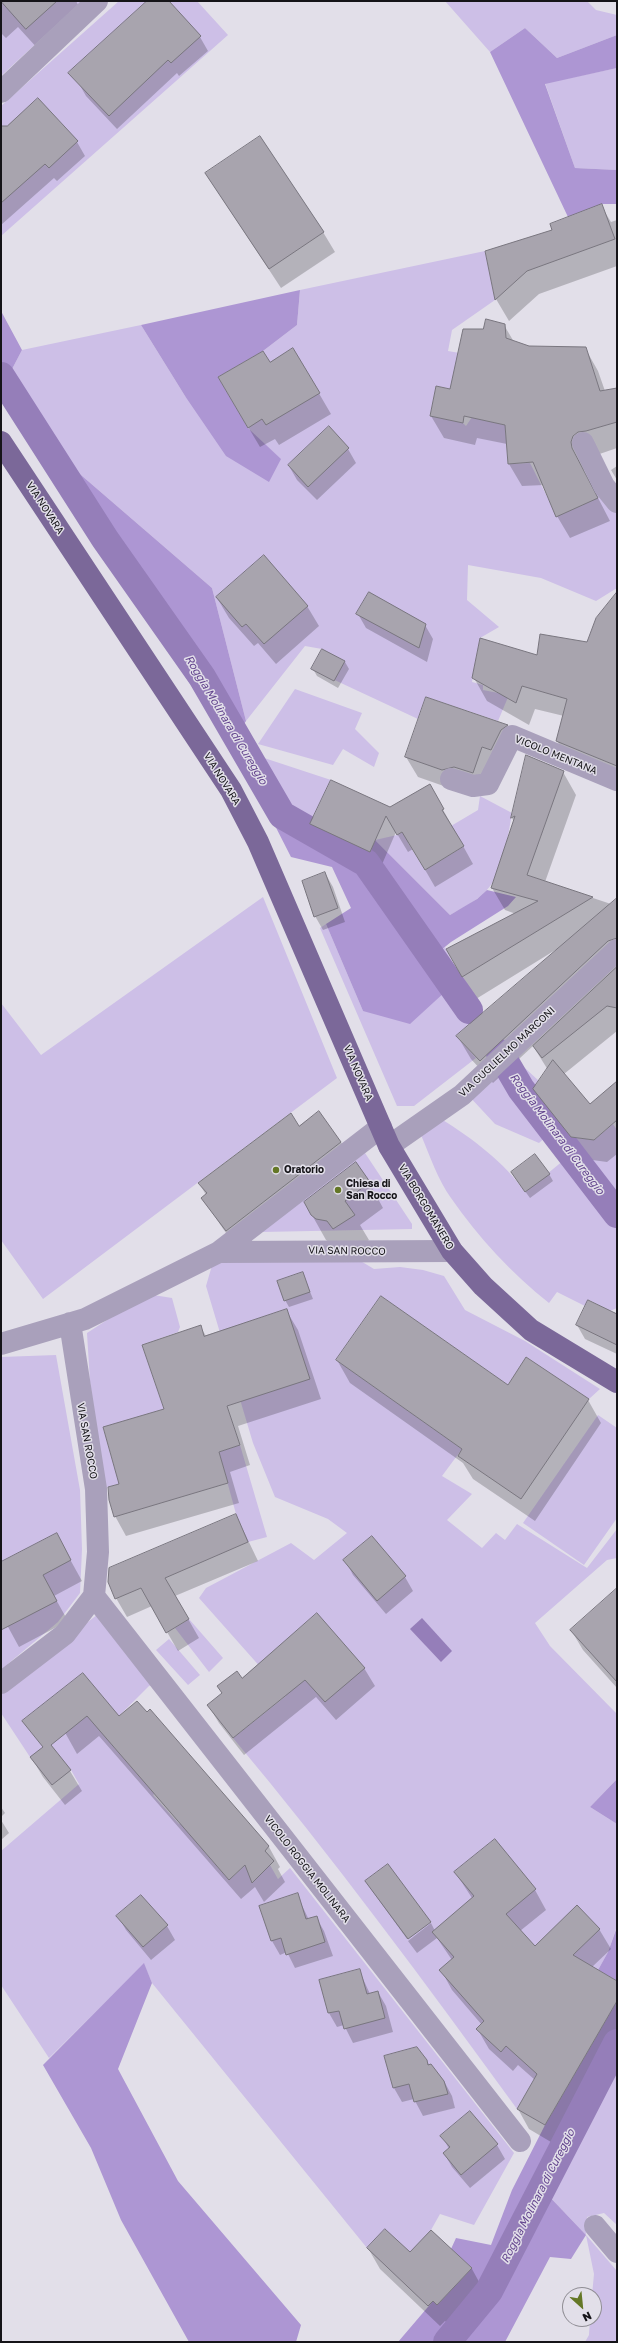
<!DOCTYPE html>
<html>
<head>
<meta charset="utf-8">
<style>
	body { margin:0 }
	#map { position:relative; width:618px; height:2343px; overflow:hidden; background:#e2dfe9; font-family:"Golos Text",sans-serif }
	canvas { display:block }
	.frame { position:absolute; inset:0; border:2px solid #151418; pointer-events:none }
	.north { position:absolute; left:562px; top:2287px; width:40px; height:40px; box-sizing:border-box; background:#e2dfe9; border:1px solid #908e95; border-radius:50%; rotate:153deg; font-size:11px; font-weight:700; line-height:16px; text-align:center; color:#151418 }
	.north::after { content:''; display:block; margin:auto; width:14px; height:18px; background:#647726; clip-path:polygon(50% 0,100% 100%,50% 72%,0 100%) }
</style>
</head>
<body>
<div id="map">
<canvas width="618" height="2343"></canvas>
<div class="frame"></div>
<div class="north">N</div>
</div>
<script>
const context = document.querySelector('canvas').getContext('2d');
context.lineJoin = 'round';
function fill(path, color) {
  context.fillStyle = color;
  context.fill(path, 'evenodd');
}
function stroke(path, color, width, dash) {
  context.strokeStyle = color;
  context.lineWidth = width;
  context.lineCap = dash ? 'butt' : 'round';
  context.setLineDash(dash || []);
  context.stroke(path);
}
function drawText(font, color, halo, rows, align = 'center') {
  context.font = font + ' "Golos Text",sans-serif';
  context.lineWidth = 3;
  context.setLineDash([]);
  context.textBaseline = 'middle';
  context.strokeStyle = halo;
  context.fillStyle = color;
  for (const [text, x, y, turn = 0] of rows) {
    context.save();
    context.translate(x, y);
    context.rotate((+turn || 0) * Math.PI / 180);
    context.textAlign = isNaN(turn) ? turn : align;
    if (halo) context.strokeText(text, 0, 0);
    context.fillText(text, 0, 0);
    context.restore();
  }
}
fill(new Path2D(`
	M 1,1 L 82,1 L 1,76 Z
	M 119,1 L 197,1 L 228,35 L 1,236 L 1,106 Z
	M 445,1 L 587,1 L 596,10 L 617,15 L 617,35 L 557,58 L 525,28 L 490,52 Z
	M 617,68 L 617,170 L 575,168 L 545,83 Z
	M 485,251 L 495,300 L 452,330 L 448,351 L 477,356 L 469,393 L 436,386 L 430,416 L 463,423 L 466,426 L 472,417 L 505,425 L 508,464 L 530,463 L 557,516 L 583,505 L 575,491 L 601,477 L 617,496 L 617,588 L 596,601 L 541,578 L 468,565 L 467,600 L 499,627 L 480,638 L 472,682 L 483,685 L 483,690 L 509,695 L 498,721 L 426,697 L 418,719 L 311,669 L 322,649 L 305,646 L 246,721 L 212,588 L 52,450 L 10,373 L 22,350 L 141,325 L 185,396 L 280,459 L 248,428 L 218,377 L 263,351 L 297,325 L 300,290 Z
	M 295,689 L 362,713 L 355,729 L 379,753 L 374,767 L 343,749 L 333,765 L 258,744 Z
	M 252,754 L 331,780 L 310,824 L 285,805 Z
	M 480,796 L 512,813 C 508,836 503,874 486,891 C 476,901 463,908 450,915 L 375,840 L 397,835 L 410,828 L 408,843 L 425,870 L 463,847 L 451,826 L 478,810 Z
	M 263,897 L 337,1078 L 43,1299 L 1,1240 L 1,1003 L 41,1055 Z
	M 326,924 L 363,1011 L 445,947 L 457,971 L 483,1013 L 456,1036 L 476,1058 L 414,1106 L 397,1106 L 320,928 Z
	M 513,1057 L 539,1081 L 533,1090 L 571,1137 L 594,1140 L 613,1124 L 617,1130 L 617,1308 L 610,1311 L 589,1300 L 585,1306 L 557,1292 L 549,1303 C 512,1274 478,1237 451,1198 C 438,1180 430,1156 421,1135 L 441,1119 C 472,1138 504,1162 525,1192 L 575,1151 L 550,1133 L 539,1143 L 495,1124 L 468,1095 Z
	M 365,1153 L 412,1224 L 412,1229 L 261,1232 Z
	M 359,1260 L 374,1269 L 400,1267 L 423,1270 L 444,1276 L 465,1310 L 525,1341 L 600,1389 L 589,1399 L 526,1357 L 508,1385 L 381,1296 L 336,1360 L 462,1449 L 442,1476 L 472,1494 L 447,1520 L 482,1548 L 496,1533 L 505,1540 L 517,1524 L 587,1568 L 617,1529 L 617,1558 L 607,1560 L 535,1623 L 550,1646 L 617,1714 L 617,1779 L 590,1807 L 617,1824 L 617,1926 L 608,1952 L 598,1970 L 517,2109 C 425,1983 333,1857 233,1738 L 286,1696 L 199,1598 L 206,1588 L 291,1543 L 314,1560 L 347,1533 L 328,1519 L 275,1497 L 253,1443 L 206,1286 L 213,1262 Z
	M 147,1294 L 172,1298 L 180,1327 L 178,1332 L 142,1345 L 164,1409 L 103,1428 L 115,1469 L 154,1474 L 105,1488 L 90,1382 L 87,1333 Z
	M 56,1355 L 80,1490 L 82,1549 L 80,1593 L 58,1622 L 9,1663 L 1,1674 L 1,1357 Z
	M 598,1415 L 617,1428 L 617,1518 L 584,1565 L 523,1523 Z
	M 240,1445 L 267,1537 L 248,1542 L 236,1514 L 219,1452 Z
	M 98,1614 L 155,1684 L 149,1686 L 118,1717 L 111,1744 L 137,1773 L 173,1777 L 153,1795 L 179,1824 L 199,1807 L 222,1833 L 203,1850 L 229,1880 L 249,1862 L 260,1874 L 270,1865 L 278,1879 L 290,1868 L 514,2153 L 474,2225 L 440,2214 L 431,2230 L 472,2268 L 437,2305 L 433,2301 L 428,2306 L 367,2248 L 152,1983 L 144,1964 L 49,2058 L 1,1985 L 1,1851 L 79,1784 L 71,1770 L 52,1785 L 30,1757 L 1,1713 L 1,1691 Z
	M 189,1619 L 223,1658 L 209,1672 L 175,1628 Z
	M 169,1639 L 200,1675 L 188,1685 L 156,1650 Z
	M 617,2060 L 617,2225 L 604,2213 L 587,2217 L 586,2235 L 617,2271 L 617,2342 L 585,2342 L 589,2335 L 590,2319 L 594,2319 L 594,2295 L 592,2295 L 594,2274 L 586,2235 L 546,2193 Z`), '#cdbfe7');
fill(new Path2D(`
	M 525,28 L 557,58 L 617,35 L 617,68 L 545,84 L 575,168 L 617,170 L 617,204 L 602,204 L 568,217 L 490,52 Z
	M 300,290 L 297,325 L 263,351 L 218,377 L 248,428 L 281,459 L 269,482 L 226,456 L 185,396 L 141,325 Z
	M 1,311 L 22,350 L 10,373 L 52,450 L 212,588 L 246,721 L 230,744 L 1,398 Z
	M 252,754 L 285,805 L 310,824 L 370,852 L 375,840 L 450,915 L 477,899 L 487,890 L 516,897 L 508,906 L 451,942 L 430,959 L 446,991 L 410,1024 L 363,1011 L 326,924 L 351,908 L 332,867 L 291,857 L 242,761 Z
	M 617,1779 L 617,1824 L 590,1807 Z
	M 617,1927 L 617,1981 L 598,1970 L 608,1952 Z
	M 144,1963 L 152,1983 L 118,2069 L 178,2181 L 301,2325 L 296,2342 L 189,2342 L 121,2220 L 91,2148 L 43,2065 Z
	M 617,2001 L 617,2060 L 546,2193 L 586,2235 L 571,2259 L 550,2257 L 505,2342 L 398,2342 L 433,2301 L 437,2305 L 472,2268 L 451,2249 L 456,2238 L 491,2245 L 512,2190 L 545,2125 Z`), '#ad96d3');
fill(new Path2D(`
	M 422,1618 L 452,1651 L 441,1662 L 410,1629 Z`), '#957eb9');
fill(new Path2D(`
	M 1,1 L 76,1 L 82,12 L 39,50 L 18,27 L 6,38 L 1,33 Z
	M 148,1 L 168,1 L 200,37 L 208,51 L 179,76 L 177,73 L 117,129 L 86,96 L 78,82 Z
	M 77,142 L 85,156 L 57,181 L 54,178 L 1,225 L 1,149 Z
	M 206,174 L 323,232 L 335,252 L 281,288 Z
	M 601,206 L 611,222 L 617,220 L 617,266 L 539,294 L 509,321 L 496,299 L 486,251 L 553,230 Z
	M 504,325 L 514,342 L 529,347 L 585,348 L 598,371 L 605,391 L 617,389 L 617,448 L 585,459 L 584,471 L 610,521 L 570,538 L 557,516 L 544,485 L 522,486 L 509,464 L 507,444 L 477,438 L 475,445 L 444,438 L 431,416 L 451,390 L 484,330 Z
	M 293,349 L 331,414 L 279,445 L 275,439 L 260,447 L 219,378 L 270,363 Z
	M 348,449 L 356,463 L 317,500 L 297,480 L 289,466 Z
	M 617,466 L 617,480 L 611,470 Z
	M 617,593 L 617,783 L 570,763 L 557,741 L 564,716 L 535,709 L 529,725 L 487,701 L 474,678 L 538,656 L 587,643 Z
	M 217,598 L 307,606 L 319,626 L 276,664 L 258,643 L 254,646 L 229,618 Z
	M 358,614 L 425,625 L 433,639 L 427,662 L 366,628 Z
	M 323,651 L 345,662 L 349,669 L 338,688 L 317,676 L 313,669 Z
	M 507,725 L 518,745 L 484,793 L 455,790 L 418,777 L 406,757 Z
	M 526,757 L 563,772 L 576,795 L 545,882 L 617,906 L 617,1031 L 564,1074 L 590,1105 L 617,1082 L 617,1154 L 607,1162 L 585,1159 L 547,1112 L 534,1089 L 548,1070 L 533,1046 L 493,1083 L 471,1059 L 458,1037 L 557,949 L 476,999 L 460,972 L 516,914 L 505,910 L 492,888 L 514,822 L 512,818 Z
	M 430,786 L 473,864 L 435,887 L 413,849 L 408,852 L 396,832 L 380,869 L 321,842 L 311,824 L 390,808 Z
	M 325,873 L 333,887 L 345,922 L 323,930 L 315,916 Z
	M 299,1127 L 341,1142 L 352,1161 L 237,1249 L 202,1198 L 206,1195 L 199,1183 Z
	M 549,1174 L 553,1181 L 530,1198 L 516,1179 Z
	M 369,1182 L 383,1208 L 360,1225 L 369,1240 L 348,1254 L 326,1240 L 312,1215 Z
	M 303,1274 L 313,1299 L 289,1307 L 285,1300 Z
	M 286,1310 L 298,1330 L 321,1399 L 238,1426 L 250,1465 L 230,1472 L 239,1503 L 126,1536 L 115,1516 L 121,1485 L 165,1410 L 200,1326 L 206,1336 Z
	M 617,1315 L 617,1354 L 585,1339 L 577,1325 Z
	M 337,1360 L 588,1400 L 601,1423 L 535,1521 L 473,1479 L 463,1463 L 350,1383 Z
	M 236,1515 L 258,1561 L 175,1596 L 199,1638 L 178,1651 L 152,1606 L 127,1617 L 116,1598 Z
	M 56,1534 L 82,1581 L 54,1596 L 68,1621 L 19,1647 L 1,1614 L 1,1563 Z
	M 372,1538 L 405,1577 L 413,1591 L 386,1614 L 353,1575 L 345,1560 Z
	M 617,1589 L 617,1688 L 583,1650 L 571,1630 Z
	M 364,1668 L 375,1686 L 336,1720 L 316,1697 L 244,1755 L 219,1723 L 208,1705 L 222,1694 L 218,1686 L 242,1679 Z
	M 48,1702 L 119,1718 L 147,1714 L 150,1711 L 269,1847 L 280,1867 L 278,1869 L 285,1882 L 264,1902 L 255,1887 L 241,1899 L 99,1736 L 77,1754 Z
	M 48,1744 L 70,1771 L 82,1791 L 65,1805 L 43,1777 L 31,1757 Z
	M 1,1807 L 5,1813 L 1,1817 Z
	M 1,1820 L 9,1833 L 1,1840 Z
	M 495,1840 L 535,1890 L 546,1910 L 520,1931 L 535,1948 L 599,1929 L 611,1949 L 592,1967 L 617,1982 L 617,2041 L 556,2145 L 529,2129 L 518,2109 L 535,2080 L 518,2065 L 513,2071 L 489,2049 L 478,2030 L 482,2025 L 452,1990 L 441,1970 L 452,1960 L 437,1938 L 417,1953 L 408,1941 L 431,1923 L 435,1931 L 472,1898 L 455,1872 Z
	M 366,1882 L 430,1922 L 407,1939 Z
	M 297,1895 L 309,1920 L 316,1917 L 324,1931 L 333,1956 L 295,1968 L 287,1952 L 280,1955 L 272,1941 L 260,1907 Z
	M 141,1896 L 167,1926 L 175,1940 L 151,1960 L 126,1930 L 118,1916 Z
	M 359,1970 L 370,1994 L 378,1992 L 386,2006 L 393,2032 L 353,2043 L 344,2025 L 337,2027 L 329,2013 L 320,1980 Z
	M 385,2057 L 426,2061 L 444,2081 L 452,2096 L 455,2108 L 423,2116 L 414,2099 L 402,2102 L 394,2088 Z
	M 442,2136 L 497,2145 L 505,2159 L 470,2188 L 452,2167 L 444,2153 L 449,2149 Z
	M 431,2231 L 472,2269 L 483,2289 L 449,2325 L 445,2321 L 440,2326 L 380,2269 L 368,2248 L 410,2254 Z`), '#0003');
stroke(new Path2D(`
	M 1,376 L 105,539 L 202,677 L 282,815 L 366,863 L 469,1010
	M 500,1053 L 521,1089 L 617,1214
	M 447,2342 L 489,2291 L 617,2043`), '#957eb9', 28);
const building = new Path2D(`
	M 1,1 L 57,1 L 26,29 Z
	M 147,1 L 169,1 L 201,36 L 171,63 L 168,60 L 109,116 L 68,73 Z
	M 38,98 L 78,141 L 49,168 L 45,164 L 1,203 L 1,126 L 7,126 Z
	M 260,136 L 324,232 L 269,269 L 205,173 Z
	M 602,204 L 615,239 L 527,271 L 495,300 L 485,251 L 552,230 L 550,224 Z
	M 486,319 L 505,324 L 506,338 L 529,346 L 586,347 L 600,391 L 617,388 L 617,422 L 586,431 L 578,432 L 573,436 L 571,442 L 572,448 L 598,498 L 556,517 L 533,462 L 508,464 L 505,425 L 464,416 L 463,423 L 430,416 L 436,386 L 450,389 L 463,329 L 483,329 Z
	M 293,348 L 320,393 L 266,425 L 262,419 L 248,428 L 218,377 L 263,351 L 270,362 Z
	M 329,426 L 349,448 L 308,487 L 288,465 Z
	M 264,555 L 308,606 L 264,644 L 246,624 L 242,627 L 216,597 Z
	M 369,592 L 426,624 L 419,648 L 356,614 Z
	M 617,592 L 617,766 L 556,741 L 567,699 L 522,686 L 516,703 L 472,678 L 480,638 L 537,655 L 540,634 L 587,642 L 596,618 Z
	M 322,649 L 345,661 L 334,681 L 311,669 Z
	M 426,697 L 508,725 L 501,730 L 491,750 L 482,747 L 473,773 L 454,767 L 442,770 L 405,757 Z
	M 526,755 L 564,771 L 527,875 L 593,897 L 462,977 L 446,949 L 538,901 L 491,888 L 515,816 L 511,818 Z
	M 331,780 L 390,807 L 430,784 L 444,809 L 442,810 L 464,846 L 425,870 L 402,832 L 397,835 L 386,816 L 370,852 L 310,824 Z
	M 325,872 L 338,908 L 314,917 L 302,881 Z
	M 617,898 L 617,938 L 608,941 L 480,1061 L 456,1036 Z
	M 617,967 L 617,1008 L 607,1006 L 542,1058 L 533,1046 Z
	M 553,1060 L 590,1104 L 617,1081 L 617,1120 L 594,1140 L 571,1137 L 533,1089 Z
	M 319,1111 L 341,1142 L 226,1231 L 201,1198 L 207,1193 L 198,1183 L 291,1113 L 299,1126 Z
	M 535,1154 L 550,1174 L 525,1192 L 511,1172 Z
	M 356,1162 L 370,1182 L 345,1201 L 355,1215 L 333,1229 L 327,1221 L 316,1219 L 311,1215 L 304,1202 Z
	M 303,1272 L 310,1292 L 284,1301 L 277,1281 Z
	M 381,1296 L 508,1385 L 526,1357 L 589,1399 L 521,1499 L 458,1456 L 462,1449 L 336,1360 Z
	M 588,1300 L 617,1314 L 617,1345 L 576,1325 Z
	M 287,1309 L 310,1379 L 227,1406 L 240,1445 L 219,1452 L 228,1483 L 114,1517 L 109,1500 L 108,1487 L 119,1484 L 103,1427 L 164,1409 L 142,1345 L 201,1325 L 204,1336 Z
	M 236,1514 L 248,1542 L 165,1578 L 189,1619 L 166,1633 L 141,1588 L 115,1599 L 108,1582 L 109,1568 Z
	M 57,1533 L 71,1560 L 43,1575 L 57,1601 L 1,1630 L 1,1562 Z
	M 372,1536 L 406,1576 L 377,1601 L 343,1560 Z
	M 617,1588 L 617,1682 L 570,1630 Z
	M 317,1613 L 365,1668 L 325,1702 L 305,1680 L 233,1738 L 207,1705 L 222,1693 L 217,1686 L 237,1671 L 242,1678 Z
	M 83,1673 L 119,1716 L 137,1701 L 147,1712 L 150,1709 L 269,1846 L 265,1851 L 274,1861 L 252,1883 L 245,1865 L 229,1880 L 87,1716 L 51,1745 L 71,1770 L 52,1785 L 30,1757 L 43,1747 L 22,1721 Z
	M 495,1839 L 536,1889 L 506,1914 L 535,1946 L 577,1905 L 600,1929 L 573,1955 L 617,1981 L 617,2001 L 545,2125 L 517,2109 L 537,2074 L 506,2046 L 501,2052 L 476,2029 L 484,2021 L 439,1970 L 454,1957 L 432,1932 L 474,1896 L 454,1872 Z
	M 388,1864 L 431,1922 L 408,1939 L 365,1881 Z
	M 298,1893 L 306,1919 L 317,1916 L 325,1942 L 286,1955 L 281,1938 L 271,1941 L 259,1906 Z
	M 141,1895 L 168,1925 L 143,1947 L 116,1916 Z
	M 360,1969 L 367,1994 L 378,1991 L 385,2018 L 344,2029 L 339,2011 L 328,2013 L 319,1980 Z
	M 417,2047 L 427,2060 L 428,2065 L 431,2064 L 444,2081 L 448,2094 L 414,2102 L 409,2084 L 393,2088 L 384,2056 Z
	M 470,2111 L 498,2144 L 461,2175 L 443,2153 L 450,2147 L 440,2136 Z
	M 385,2229 L 410,2252 L 431,2230 L 472,2268 L 437,2305 L 433,2301 L 428,2306 L 367,2248 Z`);
fill(building, '#a8a4ae');
stroke(building, '#79767f', 1);
stroke(new Path2D(`
	M 1,92 L 97,1
	M 583,443 L 604,486 L 617,502
	M 451,779 L 473,786 L 488,784 L 512,736 L 617,780
	M 389,1146 L 462,1095 L 617,950
	M 219,1252 L 452,1251
	M 1,1344 L 85,1319 L 219,1252 L 381,1127
	M 94,1596 L 520,2141
	M 1,1683 L 65,1634 L 94,1596 L 98,1552 L 96,1489 L 70,1323
	M 595,2226 L 617,2252`), '#a9a0bb', 22);
stroke(new Path2D(`
	M 1,442 L 231,790 L 258,842 L 389,1146 L 452,1251 L 483,1286 L 531,1330 L 617,1382`), '#7b6899', 22);
for (const [x, y, r, color] of [
	[276,1170,4,"#647726"],
	[338,1190,4,"#647726"]
]) {
  const dot = new Path2D();
  dot.arc(x, y, r, 0, 2 * Math.PI);
  context.fillStyle = color;
  context.fill(dot);
  stroke(dot, '#e2dfe9', 1.5);
}
drawText('10px', '#151418', '#e2dfe9', [
	["VIA NOVARA",45,508,57],
	["VICOLO MENTANA",556,755,22],
	["VIA NOVARA",222,779,58],
	["VIA GUGLIELMO MARCONI",507,1052,-43],
	["VIA NOVARA",358,1073,67],
	["VIA BORGOMANERO",426,1207,59],
	["VIA SAN ROCCO",347,1251,1],
	["VIA SAN ROCCO",87,1441,80],
	["VICOLO ROGGIA MOLINARA",307,1869,52]
]);
drawText('bold 10px', '#151418', '#e2dfe9', [
	["Oratorio",284,1170],
	["Chiesa di",346,1184],
	["San Rocco",346,1196]
], 'left');
drawText('italic 11px', '#62438d', '#e2dfe9', [
	["Roggia Molinara di Cureggio",226,720,59],
	["Roggia Molinara di Cureggio",557,1134,53],
	["Roggia Molinara di Cureggio",538,2196,-63]
]);
</script>
</body>
</html>
